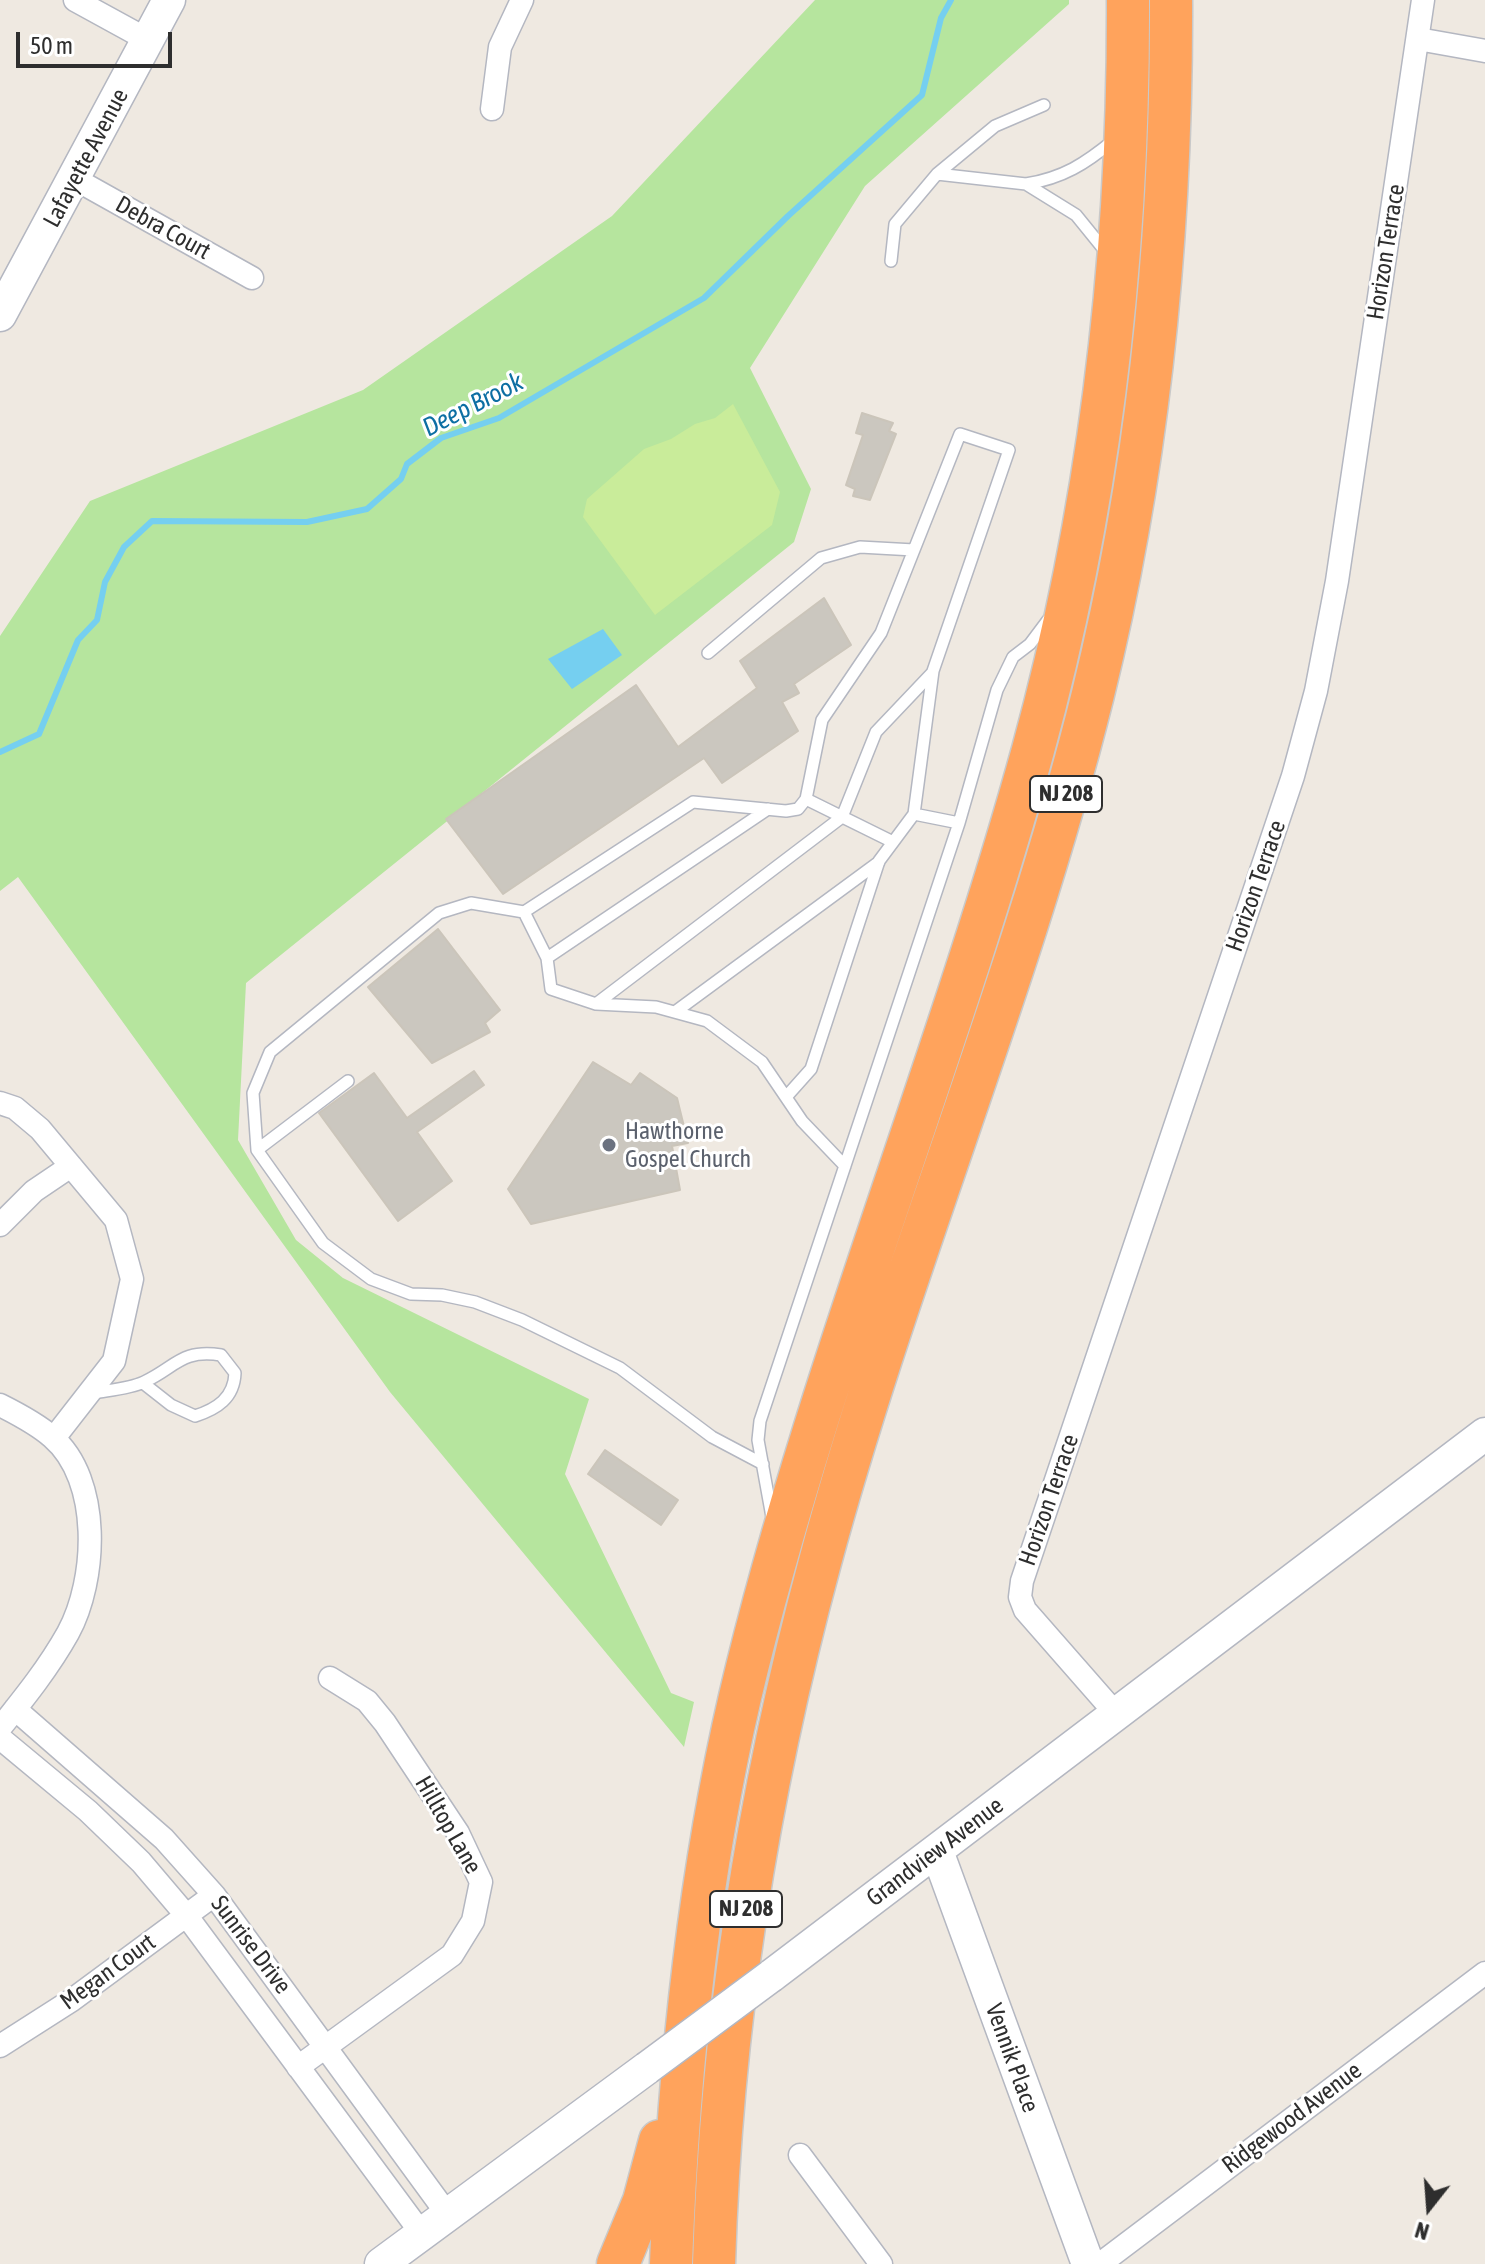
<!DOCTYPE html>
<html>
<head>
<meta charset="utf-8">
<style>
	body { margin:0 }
	#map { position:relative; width:1485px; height:2264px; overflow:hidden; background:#efe9e1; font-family:"Asap Condensed",sans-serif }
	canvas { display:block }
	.north { position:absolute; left:1389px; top:2168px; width:80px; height:80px; -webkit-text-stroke:6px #fff; paint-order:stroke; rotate:197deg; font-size:22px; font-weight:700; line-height:32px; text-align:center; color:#2e2e2e }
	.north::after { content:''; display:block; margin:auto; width:28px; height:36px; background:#2e2e2e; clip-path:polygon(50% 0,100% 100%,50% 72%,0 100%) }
	.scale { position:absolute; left:16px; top:32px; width:156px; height:36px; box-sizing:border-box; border:4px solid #2e2e2e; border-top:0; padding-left:10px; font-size:24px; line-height:28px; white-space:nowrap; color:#2e2e2e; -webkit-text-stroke:6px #fff; paint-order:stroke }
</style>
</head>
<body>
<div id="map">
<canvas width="1485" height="2264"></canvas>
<div class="north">N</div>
<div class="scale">50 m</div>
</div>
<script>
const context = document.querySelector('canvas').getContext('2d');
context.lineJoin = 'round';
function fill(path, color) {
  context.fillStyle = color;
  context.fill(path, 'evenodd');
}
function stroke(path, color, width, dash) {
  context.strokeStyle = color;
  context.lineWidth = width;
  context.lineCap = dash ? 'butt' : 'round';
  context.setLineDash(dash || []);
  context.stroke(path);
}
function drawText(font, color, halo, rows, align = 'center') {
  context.font = font + ' "Asap Condensed",sans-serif';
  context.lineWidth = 6;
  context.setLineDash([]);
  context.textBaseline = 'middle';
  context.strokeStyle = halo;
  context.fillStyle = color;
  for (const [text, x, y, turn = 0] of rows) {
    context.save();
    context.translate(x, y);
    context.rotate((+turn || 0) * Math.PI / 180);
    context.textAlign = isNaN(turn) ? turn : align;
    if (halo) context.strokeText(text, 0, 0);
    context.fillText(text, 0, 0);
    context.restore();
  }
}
fill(new Path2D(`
	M 815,0 L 1069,0 L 1069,4 L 865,186 L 750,368 L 811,489 L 794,542 L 246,983 L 238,1140 L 296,1240 L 343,1278 L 589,1399 L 565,1474 L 671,1693 L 694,1702 L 684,1747 L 390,1392 L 18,877 L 0,891 L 0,636 L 90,501 L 363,390 L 612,216 Z`), '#b6e59e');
fill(new Path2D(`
	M 733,404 L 780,492 L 772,525 L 655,615 L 583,517 L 587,499 L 644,449 L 671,439 L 695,424 L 715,418 Z`), '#c9ec9a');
fill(new Path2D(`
	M 603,629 L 622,655 L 572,689 L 548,659 Z`), '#75cff0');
stroke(new Path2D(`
	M 0,752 L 39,734 L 78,640 L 97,620 L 105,582 L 124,547 L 152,521 L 307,522 L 367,509 L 401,479 L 407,464 L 441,438 L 499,418 L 704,298 L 788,216 L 922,95 L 941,18 L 951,0`), '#75cff0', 6);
const building = new Path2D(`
	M 862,413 L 893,423 L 889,431 L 896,434 L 870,500 L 853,496 L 855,489 L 846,485 L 863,435 L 856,433 Z
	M 824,598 L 851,645 L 794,684 L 799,693 L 782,702 L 798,731 L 722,783 L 704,758 L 503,894 L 446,819 L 636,685 L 678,747 L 757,688 L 740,661 Z
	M 438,929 L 500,1010 L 485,1023 L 490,1032 L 432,1063 L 368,987 Z
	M 593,1062 L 631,1085 L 640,1073 L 677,1098 L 688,1143 L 672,1146 L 680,1190 L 531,1224 L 508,1189 Z
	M 474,1071 L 484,1085 L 417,1132 L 452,1181 L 398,1221 L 319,1113 L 374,1073 L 407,1118 Z
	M 605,1450 L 678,1500 L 661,1525 L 588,1474 Z`);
fill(building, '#cbc7bf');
stroke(building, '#cbc5ba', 2);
const lane = new Path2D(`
	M 937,174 L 1026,184
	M 1106,252 L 1076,215 L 1026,184 C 1063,178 1085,164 1114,140
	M 891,261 L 895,224 L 937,174 L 995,126 L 1044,105
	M 708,653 L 821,558 L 860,547 L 914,550
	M 806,799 L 893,842
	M 914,814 L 959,823
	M 524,912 L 471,903 L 439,913 L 270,1052 L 253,1093 L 257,1150 L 323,1243 L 371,1279 L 411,1294 L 442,1295 L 475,1302 L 522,1320 L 620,1368 L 712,1437 L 763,1464
	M 547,958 L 768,809
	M 596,1004 L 842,817 L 876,732 L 933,672
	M 675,1012 L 879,862
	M 786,1097 L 811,1069 L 879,861 L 914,814 L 933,671 L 1009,450 L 960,434 L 881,633 L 822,720 L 806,799 L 798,809 L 786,811 L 693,802 L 524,912 L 547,958 L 551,989 L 596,1004 L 656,1007 L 707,1021 L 762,1062 L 802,1121 L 845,1166
	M 257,1150 L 348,1081
	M 93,1393 C 109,1390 129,1389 144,1382 C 176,1367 181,1349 221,1355 L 235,1373 C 234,1398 217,1409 195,1416 L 171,1405 L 143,1383
	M 772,1517 L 758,1440 L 760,1421 L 959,823 L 997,690 L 1013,657 L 1030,644 L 1048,620`);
const street = new Path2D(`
	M 75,0 L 148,40
	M 1418,39 L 1485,51
	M 492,109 L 500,47 L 522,0
	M 75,179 L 252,278
	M 0,1103 L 15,1108 L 40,1129 L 116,1220 L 132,1279 L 114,1361 L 54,1438
	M 0,1225 L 34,1191 L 71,1166
	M 0,1405 C 18,1414 37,1424 52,1437 C 102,1480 97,1580 68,1633 C 49,1667 25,1697 0,1728
	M 15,1709 L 164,1839 L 214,1895 L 448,2215
	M 1117,1715 L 1025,1610 L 1020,1597 L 1022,1581 L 1293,776 L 1316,691 L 1337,581 L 1423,0
	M 0,1738 L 88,1811 L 141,1862 L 186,1915 L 422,2234
	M 0,2046 L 72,2000 L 214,1895
	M 298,2067 L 452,1955 L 473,1921 L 481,1882 L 458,1833 L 385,1723 L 367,1701 L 330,1678
	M 800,2155 L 881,2264
	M 1100,2264 L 1485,1973`);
const secondary = new Path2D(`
	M 0,315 L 169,0
	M 937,1851 L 1088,2264
	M 771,1976 L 1485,1434
	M 381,2264 L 647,2068`);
const highway = new Path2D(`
	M 618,2264 L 644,2201 L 660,2141
	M 671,2264 C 678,2074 697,1883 740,1697 C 816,1375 945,1069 1033,750 C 1100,506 1129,253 1128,0
	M 714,2264 C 721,2026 758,1791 820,1562 C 899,1269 1020,988 1093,694 C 1149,467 1172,233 1171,0`);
stroke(lane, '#b4b7c1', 14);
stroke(street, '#b4b7c1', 25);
stroke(secondary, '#b4b7c1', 35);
stroke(highway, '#c9c9c9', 45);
stroke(lane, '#fff', 11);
stroke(street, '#fff', 22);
stroke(secondary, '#fff', 32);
stroke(highway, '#ffa35c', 42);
const secondaryBridge = new Path2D(`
	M 647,2068 L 771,1976`);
stroke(secondaryBridge, '#b4b7c1', 35, []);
stroke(secondaryBridge, '#fff', 32);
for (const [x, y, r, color] of [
	[609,1145,8,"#6b7280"]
]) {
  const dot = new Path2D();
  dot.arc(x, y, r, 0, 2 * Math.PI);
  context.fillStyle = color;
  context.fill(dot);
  stroke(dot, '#fff', 3);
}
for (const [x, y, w] of [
	[1066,794,72],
	[746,1909,72]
]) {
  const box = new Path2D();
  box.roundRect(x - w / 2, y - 18, w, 36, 6);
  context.fillStyle = '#fff';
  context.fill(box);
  stroke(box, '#2e2e2e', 2);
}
drawText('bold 22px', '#2e2e2e', null, [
	["NJ 208",1066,794],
	["NJ 208",746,1909]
]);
drawText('24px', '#2e2e2e', '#fff', [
	["Lafayette Avenue",86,158,-62],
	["Debra Court",163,228,29],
	["Horizon Terrace",1386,252,-81],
	["Horizon Terrace",1256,886,-71],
	["Horizon Terrace",1049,1500,-71],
	["Hilltop Lane",448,1825,60],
	["Grandview Avenue",935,1852,-37],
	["Sunrise Drive",251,1945,53],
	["Megan Court",108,1972,-36],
	["Vennik Place",1012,2058,70],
	["Ridgewood Avenue",1292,2118,-37]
]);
drawText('24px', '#5b616d', '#fff', [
	["Hawthorne",625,1131],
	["Gospel Church",625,1159]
], 'left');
drawText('italic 26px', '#0d6fa3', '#fff', [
	["Deep Brook",473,405,-27]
]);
</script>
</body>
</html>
